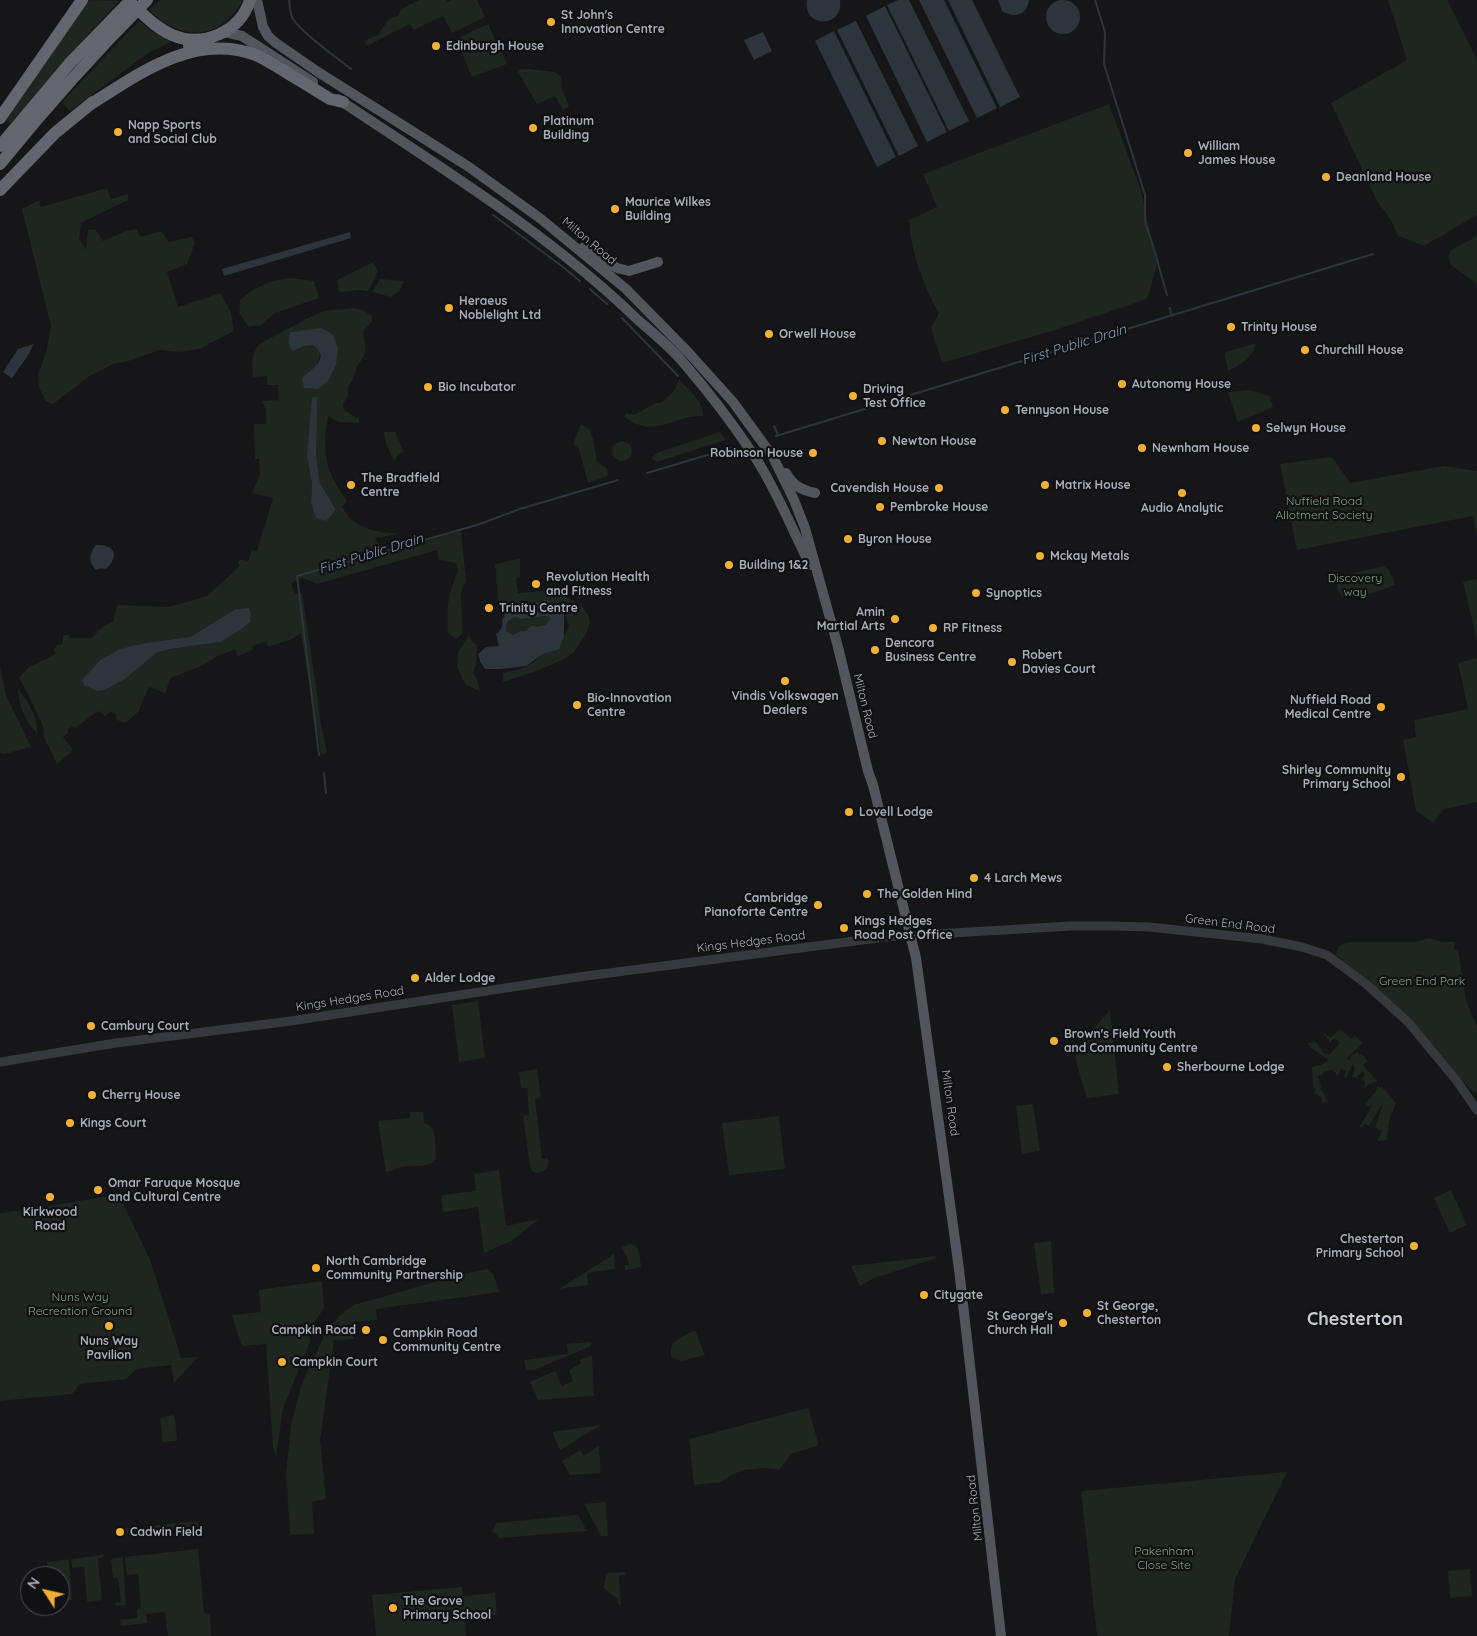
<!DOCTYPE html>
<html>
<head>
<meta charset="utf-8">
<style>
	body { margin:0 }
	#map { position:relative; width:1477px; height:1636px; overflow:hidden; background:#161618; font-family:Quicksand,sans-serif }
	canvas { display:block }
	.north { position:absolute; left:20px; top:1566px; width:50px; height:50px; box-sizing:border-box; background:#111113; border:1px solid #4d4f55; border-radius:50%; rotate:305deg; font-size:14px; font-weight:700; line-height:20px; text-align:center; color:#a8adb8 }
	.north::after { content:''; display:block; margin:auto; width:18px; height:22px; background:#f2b134; clip-path:polygon(50% 0,100% 100%,50% 72%,0 100%) }
</style>
</head>
<body>
<div id="map">
<canvas width="1477" height="1636"></canvas>
<div class="north">N</div>
</div>
<script>
const context = document.querySelector('canvas').getContext('2d');
context.lineJoin = 'round';
function fill(path, color) {
  context.fillStyle = color;
  context.fill(path, 'evenodd');
}
function stroke(path, color, width, dash) {
  context.strokeStyle = color;
  context.lineWidth = width;
  context.lineCap = dash ? 'butt' : 'round';
  context.setLineDash(dash || []);
  context.stroke(path);
}
function drawText(font, color, halo, rows, align = 'center') {
  context.font = font + ' Quicksand,sans-serif';
  context.lineWidth = 4.5;
  context.setLineDash([]);
  context.textBaseline = 'middle';
  context.strokeStyle = halo;
  context.fillStyle = color;
  for (const [text, x, y, turn = 0] of rows) {
    context.save();
    context.translate(x, y);
    context.rotate((+turn || 0) * Math.PI / 180);
    context.textAlign = isNaN(turn) ? turn : align;
    if (halo) context.strokeText(text, 0, 0);
    context.fillText(text, 0, 0);
    context.restore();
  }
}
fill(new Path2D(`
	M 85,0 L 119,1 L 65,60 L 10,124 L 4,117 Z
	M 160,0 L 243,0 C 220,41 180,42 149,10 Z
	M 419,0 L 446,0 L 447,2 L 451,0 L 477,0 L 485,17 L 452,33 L 443,16 L 414,30 L 410,24 L 367,46 L 364,41 L 378,35 L 389,19 L 398,16 L 401,9 Z
	M 1388,0 L 1447,0 L 1477,60 L 1477,215 L 1424,246 L 1398,236 L 1391,220 L 1377,201 L 1331,103 L 1407,60 Z
	M 139,21 L 151,31 L 171,42 L 148,53 L 70,111 L 62,102 Z
	M 488,24 L 507,64 L 472,77 L 456,39 Z
	M 528,69 L 555,72 L 562,77 L 561,87 L 569,106 L 563,110 L 555,96 L 537,104 L 517,70 Z
	M 1109,104 L 1141,191 L 1157,265 L 1147,299 L 1055,330 L 942,363 L 931,327 L 939,313 C 923,285 911,252 909,220 L 937,207 L 923,174 Z
	M 107,188 L 111,199 L 128,194 L 128,200 L 81,223 L 79,239 L 86,250 L 88,230 L 95,229 L 103,241 L 126,231 L 137,229 L 140,237 L 161,231 L 169,242 L 192,237 L 195,243 L 187,264 L 167,272 L 178,307 L 221,293 L 231,313 L 234,331 L 199,349 L 180,352 L 159,350 L 132,360 L 113,364 L 91,375 L 53,404 L 46,401 L 39,387 L 38,375 L 47,349 L 51,326 L 22,209 L 39,200 L 41,207 Z
	M 1477,236 L 1477,284 L 1451,265 L 1448,258 L 1450,251 Z
	M 373,262 L 378,271 L 368,291 L 359,290 L 339,292 L 337,280 Z
	M 291,278 L 314,281 L 319,298 L 275,313 L 261,325 L 249,327 L 239,313 L 240,300 C 255,287 271,280 291,278 Z
	M 380,279 L 404,281 L 400,290 L 391,297 L 372,292 Z
	M 354,308 L 363,310 L 372,316 L 372,322 L 363,331 L 366,349 L 364,356 L 357,367 L 353,379 L 348,387 L 348,396 L 343,404 L 344,410 L 359,419 L 359,423 L 339,422 L 328,416 C 322,453 325,471 347,501 L 342,506 C 344,510 347,516 351,519 C 365,531 386,534 403,533 L 375,538 L 379,545 L 386,552 L 461,531 L 466,581 L 461,593 L 463,632 L 457,639 L 448,633 C 446,606 448,596 458,570 L 456,563 L 439,560 L 437,550 L 317,584 L 304,578 L 298,579 L 291,584 L 295,594 L 302,593 L 317,693 L 320,720 L 327,753 L 321,755 L 301,633 L 292,639 L 268,647 L 266,641 L 252,646 L 253,650 L 238,656 L 235,649 L 218,656 L 203,665 L 171,678 L 165,693 L 149,687 L 138,712 L 125,723 L 117,720 L 115,713 L 110,712 L 105,716 L 98,711 L 75,728 L 73,726 L 67,730 L 68,733 L 63,737 L 73,750 L 57,764 L 44,737 L 43,726 L 28,694 L 19,678 L 29,667 L 56,654 L 54,650 L 57,645 L 63,644 L 63,635 L 69,635 L 69,638 L 91,638 L 105,625 L 113,622 L 117,605 L 169,607 L 207,596 L 240,566 L 238,563 L 240,559 L 248,562 L 252,550 L 257,551 L 273,498 L 252,493 L 260,474 L 259,459 L 255,459 L 254,424 L 266,424 L 266,410 L 262,401 L 279,400 L 278,385 L 267,385 L 267,376 L 253,377 C 252,364 251,355 259,344 L 308,318 L 324,311 ZM 332,335 L 318,389 L 316,366 C 321,359 323,345 310,345 C 305,345 299,349 295,351 L 292,349 ZM 316,397 L 316,456 L 320,483 L 336,510 L 311,503 L 312,484 L 307,457 ZM 249,608 L 220,642 L 170,649 L 155,653 L 125,679 L 105,690 L 84,685 L 82,680 L 100,660 L 120,650 L 145,643 L 190,637 L 236,609 Z
	M 1256,343 C 1255,356 1238,367 1228,371 L 1225,356 L 1226,352 Z
	M 679,379 C 688,390 704,401 703,416 C 671,415 657,440 624,417 L 626,413 L 634,415 L 656,403 L 661,403 L 675,390 Z
	M 1250,390 L 1269,396 L 1273,407 L 1238,422 L 1228,392 Z
	M 581,424 L 589,429 L 593,439 L 597,461 L 607,469 L 608,476 L 588,483 L 579,449 L 573,444 Z
	M 384,432 L 395,432 L 404,452 L 399,454 L 394,461 L 386,444 Z
	M 720,432 L 725,440 L 657,462 L 652,459 L 652,457 L 659,452 Z
	M612 451a10 10 0 1 1 20 0a10 10 0 1 1-20 0Z
	M 1332,457 L 1350,483 L 1444,466 L 1477,471 L 1477,536 L 1473,516 L 1297,550 L 1280,464 Z
	M 520,558 L 520,577 L 516,578 L 518,593 L 556,590 L 583,607 L 589,617 L 590,623 L 586,634 L 574,652 L 564,659 L 539,670 L 503,682 L 503,673 L 521,669 L 534,662 L 543,654 L 559,648 L 569,627 L 564,608 L 559,602 L 559,605 L 554,607 L 544,600 L 538,601 L 503,612 L 498,605 L 496,570 L 494,565 Z
	M 1384,566 L 1389,570 L 1395,584 C 1379,593 1360,597 1342,597 C 1337,591 1335,584 1338,577 Z
	M 1477,579 L 1477,640 L 1463,582 Z
	M 545,616 L 549,617 L 550,619 C 546,627 539,627 531,626 L 526,631 L 520,631 L 513,635 L 506,631 C 505,623 508,620 515,617 L 521,619 Z
	M 468,636 L 471,637 L 472,642 L 477,645 L 476,665 L 473,672 L 477,679 L 480,691 L 466,685 L 457,667 L 458,653 Z
	M 1477,658 L 1477,802 L 1444,809 L 1433,823 L 1416,811 L 1403,740 L 1416,737 L 1414,720 L 1468,709 L 1458,663 Z
	M 0,667 L 6,695 L 31,747 L 5,754 L 0,753 Z
	M 18,689 C 28,701 38,718 37,733 C 26,722 18,705 18,689 Z
	M 1429,938 L 1442,942 L 1455,942 L 1454,949 L 1458,949 L 1466,1000 L 1477,1027 L 1477,1093 L 1471,1090 L 1410,1022 L 1368,982 L 1336,955 C 1337,947 1341,944 1349,942 L 1416,942 Z
	M 478,1001 L 485,1058 L 459,1062 L 452,1005 Z
	M 1110,1010 L 1119,1094 L 1087,1098 C 1083,1083 1076,1067 1075,1051 L 1078,1052 L 1083,1041 L 1081,1039 L 1095,1027 Z
	M 1340,1029 L 1351,1039 L 1355,1036 L 1363,1043 L 1347,1058 L 1350,1061 L 1352,1054 L 1358,1052 L 1359,1055 L 1362,1054 L 1368,1061 L 1363,1065 L 1377,1081 L 1360,1089 L 1365,1085 L 1364,1080 L 1361,1081 L 1365,1074 L 1363,1071 L 1357,1076 L 1359,1082 L 1356,1077 L 1352,1077 L 1355,1068 L 1353,1064 L 1346,1078 L 1344,1077 L 1346,1071 L 1341,1069 L 1338,1075 L 1336,1075 L 1336,1072 L 1334,1073 L 1332,1070 L 1323,1072 L 1323,1075 L 1318,1076 L 1322,1087 L 1320,1088 L 1328,1102 L 1320,1103 L 1322,1102 L 1322,1097 L 1315,1094 L 1316,1088 L 1313,1088 L 1312,1067 L 1319,1065 L 1321,1067 L 1321,1065 L 1329,1060 L 1311,1048 L 1307,1043 L 1316,1042 L 1325,1054 L 1326,1053 L 1329,1055 L 1340,1043 L 1335,1038 L 1329,1043 L 1329,1040 L 1323,1034 L 1324,1033 L 1330,1038 Z
	M 537,1069 L 541,1098 L 535,1099 L 542,1159 L 548,1158 C 550,1168 545,1172 536,1173 L 532,1171 L 530,1166 L 523,1116 L 529,1115 L 527,1088 L 521,1088 L 519,1072 Z
	M 1377,1086 L 1380,1088 L 1381,1086 L 1396,1103 L 1389,1121 L 1387,1140 L 1377,1141 L 1382,1131 L 1375,1127 L 1383,1103 L 1369,1126 L 1364,1124 L 1361,1128 L 1360,1127 L 1372,1105 L 1368,1107 L 1365,1104 L 1376,1091 Z
	M 1033,1104 L 1040,1151 L 1022,1154 L 1016,1106 Z
	M 410,1112 L 423,1112 L 424,1123 L 429,1125 L 433,1129 L 435,1138 L 436,1159 C 428,1170 413,1164 401,1167 C 395,1168 393,1172 386,1172 L 378,1121 L 410,1118 Z
	M 779,1116 L 785,1169 L 729,1175 L 722,1123 Z
	M 499,1170 L 506,1226 L 539,1219 L 511,1241 L 484,1253 L 478,1207 L 443,1212 L 441,1195 L 476,1191 L 474,1174 Z
	M 1451,1190 L 1467,1225 L 1450,1233 L 1434,1198 Z
	M 119,1195 L 151,1262 L 181,1358 L 198,1357 L 174,1383 L 171,1365 L 136,1369 L 126,1379 L 80,1384 L 72,1394 L 0,1401 L 0,1213 C 40,1209 79,1200 119,1195 Z
	M 1051,1241 L 1054,1293 L 1041,1295 L 1034,1243 Z
	M 630,1244 L 636,1246 L 639,1252 L 641,1267 L 625,1270 L 625,1265 L 629,1265 L 627,1257 L 621,1248 Z
	M 614,1254 L 615,1269 L 587,1273 L 588,1285 L 559,1289 Z
	M 937,1256 L 934,1259 L 874,1278 L 860,1286 L 851,1266 Z
	M 487,1269 L 493,1274 L 500,1292 L 376,1309 L 377,1320 L 353,1322 L 354,1339 L 334,1340 L 320,1440 L 326,1499 L 312,1502 L 314,1534 L 290,1535 L 286,1473 L 291,1425 L 302,1383 L 325,1334 L 339,1316 L 354,1305 L 463,1274 Z
	M 322,1281 L 324,1308 L 309,1331 L 310,1342 L 283,1408 L 276,1457 L 273,1447 L 266,1344 L 242,1346 L 232,1315 L 261,1312 L 259,1290 Z
	M 695,1330 L 705,1355 L 682,1361 L 671,1357 C 668,1340 682,1338 695,1330 Z
	M 591,1342 L 591,1346 L 534,1370 L 526,1370 L 524,1360 L 568,1354 L 567,1344 Z
	M 592,1355 L 594,1396 L 538,1400 L 530,1382 L 555,1371 L 562,1386 L 573,1381 L 569,1370 L 581,1363 L 580,1360 Z
	M 808,1408 L 819,1445 L 791,1454 L 779,1470 L 763,1468 L 744,1470 L 731,1475 L 722,1482 L 694,1485 L 689,1439 Z
	M 173,1415 L 175,1417 L 177,1440 L 175,1441 L 163,1442 L 162,1441 L 160,1418 Z
	M 601,1425 L 560,1450 L 552,1432 Z
	M 599,1445 L 601,1473 L 570,1475 L 562,1461 L 580,1450 L 584,1456 Z
	M 1287,1472 L 1235,1579 L 1229,1636 L 1097,1636 L 1081,1491 Z
	M 606,1502 L 608,1536 L 601,1536 L 584,1504 Z
	M 578,1515 L 587,1531 L 500,1538 L 492,1531 L 496,1523 Z
	M 198,1521 L 199,1527 L 123,1534 L 123,1529 Z
	M 198,1549 L 204,1613 L 210,1614 L 211,1636 L 168,1636 L 165,1612 L 146,1614 L 147,1623 L 121,1626 L 120,1620 L 137,1618 L 137,1609 L 141,1608 L 138,1574 L 127,1575 L 125,1557 Z
	M 103,1555 L 103,1557 L 98,1559 L 102,1600 L 87,1602 L 84,1567 L 72,1568 L 71,1559 Z
	M 123,1557 L 126,1605 L 116,1606 L 115,1603 L 121,1602 L 118,1578 L 113,1578 L 111,1559 Z
	M 69,1559 L 72,1600 L 66,1601 L 65,1595 L 60,1595 L 60,1576 L 48,1576 L 47,1562 Z
	M 1470,1569 L 1472,1596 L 1450,1598 L 1448,1571 Z
	M 625,1572 L 625,1575 L 619,1576 L 621,1605 L 618,1604 L 618,1599 L 604,1588 L 606,1573 Z
	M 462,1587 L 463,1596 L 495,1593 L 497,1615 L 465,1618 L 466,1636 L 376,1636 L 372,1595 Z`), '#1e261f');
fill(new Path2D(`
	M 807,0 L 840,0 C 844,29 802,28 807,0 Z
	M 898,0 L 909,0 L 969,121 L 949,131 L 887,5 Z
	M 919,0 L 944,0 L 997,108 L 977,118 Z
	M 948,0 L 972,0 L 1020,97 L 1000,107 Z
	M 998,0 L 1029,0 C 1027,15 1014,19 1002,11 Z
	M1046 17a17 17 0 1 1 34 0a17 17 0 1 1-34 0Z
	M 885,6 L 947,132 L 927,142 L 866,16 Z
	M 856,21 L 918,146 L 899,156 L 837,30 Z
	M 834,31 L 896,157 L 877,167 L 815,41 Z
	M 763,32 L 772,51 L 754,60 L 744,40 Z
	M 350,232 L 351,238 L 224,276 L 222,269 Z
	M 322,328 L 333,335 L 338,348 L 336,365 L 328,381 L 318,389 L 304,388 L 302,378 C 313,368 331,358 313,345 L 304,346 L 294,351 C 287,347 288,339 291,332 Z
	M 34,344 L 27,357 L 12,378 L 3,372 L 18,349 Z
	M 317,397 L 316,456 L 320,483 L 336,510 L 326,521 L 316,518 L 311,503 L 312,484 L 307,457 L 312,398 Z
	M 96,545 C 115,544 120,556 106,569 L 101,568 L 96,570 C 88,562 89,553 96,545 Z
	M 544,600 L 550,601 L 549,603 L 554,606 L 559,605 L 564,609 L 564,637 L 559,649 L 543,654 L 526,666 L 500,669 L 485,669 L 480,661 L 478,654 L 486,647 L 499,646 L 496,634 C 502,630 503,626 502,619 L 505,617 L 503,612 ZM 545,616 L 549,617 L 550,619 C 546,627 539,627 531,626 L 526,631 L 520,631 L 513,635 L 506,631 C 505,623 508,620 515,617 L 521,619 Z
	M 249,608 L 251,614 L 250,622 L 240,630 L 220,642 L 170,649 L 156,653 L 125,679 L 105,690 L 97,691 L 84,685 L 82,680 L 100,660 L 120,649 L 145,643 L 190,637 L 236,609 Z`), '#2c353c');
stroke(new Path2D(`
	M 289,0 C 290,6 290,14 293,19 C 304,35 335,56 351,69
	M 1095,0 L 1105,32 L 1104,64 L 1145,195 L 1145,221 L 1154,249 L 1167,295
	M 493,215 L 563,267 L 580,281
	M 590,289 L 607,304
	M 1170,308 L 1171,315
	M 622,318 L 678,376
	M 774,426 L 778,435
	M 776,436 L 1373,254
	M 647,473 L 731,448
	M 319,755 L 297,576 L 477,525 L 520,509 L 618,480
	M 324,773 L 326,793`), '#2c353c', 2);
stroke(new Path2D(`
	M 0,1062 L 116,1043 L 291,1021 L 571,978 L 885,937 L 1071,926 L 1110,926 L 1149,927 L 1262,939 L 1302,947 L 1327,955 L 1366,984 L 1408,1022 L 1456,1080 L 1477,1110`), '#37383d', 9);
stroke(new Path2D(`
	M 257,0 L 263,27 L 268,36 L 276,43 L 318,72 L 469,167 L 541,219 L 626,289 L 688,352 L 733,402 L 773,457 L 794,500 L 805,528 L 838,647 L 868,771 L 873,785 L 916,958 L 959,1269 L 1001,1636
	M 224,32 L 242,36 L 313,82
	M 338,99 C 441,168 548,233 638,320 C 653,333 669,346 682,361 C 708,391 733,424 755,457 C 777,491 792,529 810,565
	M 584,247 L 617,268 L 629,271 L 658,262
	M 786,473 C 794,486 801,490 815,493`), '#53555c', 10);
stroke(new Path2D(`
	M 132,4 C 144,15 156,28 172,35 C 203,48 240,32 250,0
	M 189,46 L 197,45 L 210,38
	M 88,106 C 137,75 192,33 253,54 C 264,58 274,65 284,71 C 299,80 314,89 330,99 L 343,102
	M 0,118 L 82,0
	M 0,146 L 69,64 L 131,0
	M 0,164 C 46,107 95,52 147,0
	M 0,190 L 55,133 L 93,102`), '#63666e', 12);
for (const [x, y, r, color] of [
	[551,22,5,"#f2b134"],
	[436,46,5,"#f2b134"],
	[533,128,5,"#f2b134"],
	[118,132,5,"#f2b134"],
	[1188,153,5,"#f2b134"],
	[1326,177,5,"#f2b134"],
	[615,209,5,"#f2b134"],
	[449,308,5,"#f2b134"],
	[1231,327,5,"#f2b134"],
	[769,334,5,"#f2b134"],
	[1305,350,5,"#f2b134"],
	[1122,384,5,"#f2b134"],
	[428,387,5,"#f2b134"],
	[853,396,5,"#f2b134"],
	[1005,410,5,"#f2b134"],
	[1256,428,5,"#f2b134"],
	[882,441,5,"#f2b134"],
	[1142,448,5,"#f2b134"],
	[813,453,5,"#f2b134"],
	[351,485,5,"#f2b134"],
	[1045,485,5,"#f2b134"],
	[939,488,5,"#f2b134"],
	[1182,493,5,"#f2b134"],
	[880,507,5,"#f2b134"],
	[848,539,5,"#f2b134"],
	[1040,556,5,"#f2b134"],
	[729,565,5,"#f2b134"],
	[536,584,5,"#f2b134"],
	[976,593,5,"#f2b134"],
	[489,608,5,"#f2b134"],
	[895,619,5,"#f2b134"],
	[933,628,5,"#f2b134"],
	[875,650,5,"#f2b134"],
	[1012,662,5,"#f2b134"],
	[785,681,5,"#f2b134"],
	[577,705,5,"#f2b134"],
	[1381,707,5,"#f2b134"],
	[1401,777,5,"#f2b134"],
	[849,812,5,"#f2b134"],
	[974,878,5,"#f2b134"],
	[867,894,5,"#f2b134"],
	[818,905,5,"#f2b134"],
	[844,928,5,"#f2b134"],
	[415,978,5,"#f2b134"],
	[91,1026,5,"#f2b134"],
	[1054,1041,5,"#f2b134"],
	[1167,1067,5,"#f2b134"],
	[92,1095,5,"#f2b134"],
	[70,1123,5,"#f2b134"],
	[98,1190,5,"#f2b134"],
	[50,1197,5,"#f2b134"],
	[1414,1246,5,"#f2b134"],
	[316,1268,5,"#f2b134"],
	[924,1295,5,"#f2b134"],
	[1087,1313,5,"#f2b134"],
	[1063,1323,5,"#f2b134"],
	[109,1326,5,"#f2b134"],
	[366,1330,5,"#f2b134"],
	[383,1340,5,"#f2b134"],
	[282,1362,5,"#f2b134"],
	[120,1532,5,"#f2b134"],
	[393,1608,5,"#f2b134"]
]) {
  const dot = new Path2D();
  dot.arc(x, y, r, 0, 2 * Math.PI);
  context.fillStyle = color;
  context.fill(dot);
  stroke(dot, '#111113', 2);
}
drawText('bold 12px', '#a8adb8', '#111113', [
	["St John's",561,15],
	["Innovation Centre",561,29],
	["Edinburgh House",446,46],
	["Platinum",543,121],
	["Building",543,135],
	["Napp Sports",128,125],
	["and Social Club",128,139],
	["William",1198,146],
	["James House",1198,160],
	["Deanland House",1336,177],
	["Maurice Wilkes",625,202],
	["Building",625,216],
	["Heraeus",459,301],
	["Noblelight Ltd",459,315],
	["Trinity House",1241,327],
	["Orwell House",779,334],
	["Churchill House",1315,350],
	["Autonomy House",1132,384],
	["Bio Incubator",438,387],
	["Driving",863,389],
	["Test Office",863,403],
	["Tennyson House",1015,410],
	["Selwyn House",1266,428],
	["Newton House",892,441],
	["Newnham House",1152,448],
	["Robinson House",803,453,"right"],
	["The Bradfield",361,478],
	["Centre",361,492],
	["Matrix House",1055,485],
	["Cavendish House",929,488,"right"],
	["Pembroke House",890,507],
	["Audio Analytic",1182,508,"center"],
	["Byron House",858,539],
	["Mckay Metals",1050,556],
	["Building 1&2",739,565],
	["Revolution Health",546,577],
	["and Fitness",546,591],
	["Synoptics",986,593],
	["Trinity Centre",499,608],
	["Amin",885,612,"right"],
	["Martial Arts",885,626,"right"],
	["RP Fitness",943,628],
	["Dencora",885,643],
	["Business Centre",885,657],
	["Robert",1022,655],
	["Davies Court",1022,669],
	["Vindis Volkswagen",785,696,"center"],
	["Dealers",785,710,"center"],
	["Bio-Innovation",587,698],
	["Centre",587,712],
	["Nuffield Road",1371,700,"right"],
	["Medical Centre",1371,714,"right"],
	["Shirley Community",1391,770,"right"],
	["Primary School",1391,784,"right"],
	["Lovell Lodge",859,812],
	["4 Larch Mews",984,878],
	["The Golden Hind",877,894],
	["Cambridge",808,898,"right"],
	["Pianoforte Centre",808,912,"right"],
	["Kings Hedges",854,921],
	["Road Post Office",854,935],
	["Alder Lodge",425,978],
	["Cambury Court",101,1026],
	["Brown's Field Youth",1064,1034],
	["and Community Centre",1064,1048],
	["Sherbourne Lodge",1177,1067],
	["Cherry House",102,1095],
	["Kings Court",80,1123],
	["Omar Faruque Mosque",108,1183],
	["and Cultural Centre",108,1197],
	["Kirkwood",50,1212,"center"],
	["Road",50,1226,"center"],
	["Chesterton",1404,1239,"right"],
	["Primary School",1404,1253,"right"],
	["North Cambridge",326,1261],
	["Community Partnership",326,1275],
	["Citygate",934,1295],
	["St George,",1097,1306],
	["Chesterton",1097,1320],
	["St George's",1053,1316,"right"],
	["Church Hall",1053,1330,"right"],
	["Campkin Road",356,1330,"right"],
	["Campkin Road",393,1333],
	["Community Centre",393,1347],
	["Nuns Way",109,1341,"center"],
	["Pavilion",109,1355,"center"],
	["Campkin Court",292,1362],
	["Cadwin Field",130,1532],
	["The Grove",403,1601],
	["Primary School",403,1615]
], 'left');
drawText('12px', '#a8adb8', '#111113', [
	["Milton Road",589,241,40],
	["Milton Road",865,706,76],
	["Green End Road",1230,924,7],
	["Kings Hedges Road",751,942,-7],
	["Kings Hedges Road",350,999,-9],
	["Milton Road",950,1103,82],
	["Milton Road",975,1508,-97]
]);
drawText('12px', '#7fa381', '#111113', [
	["Nuffield Road",1324,501],
	["Allotment Society",1324,515],
	["Discovery",1355,578],
	["way",1355,592],
	["Green End Park",1422,981],
	["Nuns Way",80,1297],
	["Recreation Ground",80,1311],
	["Pakenham",1164,1551],
	["Close Site",1164,1565]
]);
drawText('italic 14px', '#7f9bb3', '#111113', [
	["First Public Drain",1074,345,-17],
	["First Public Drain",371,554,-17]
]);
drawText('bold 18px', '#c9ccd4', '#111113', [
	["Chesterton",1355,1320]
]);
</script>
</body>
</html>
